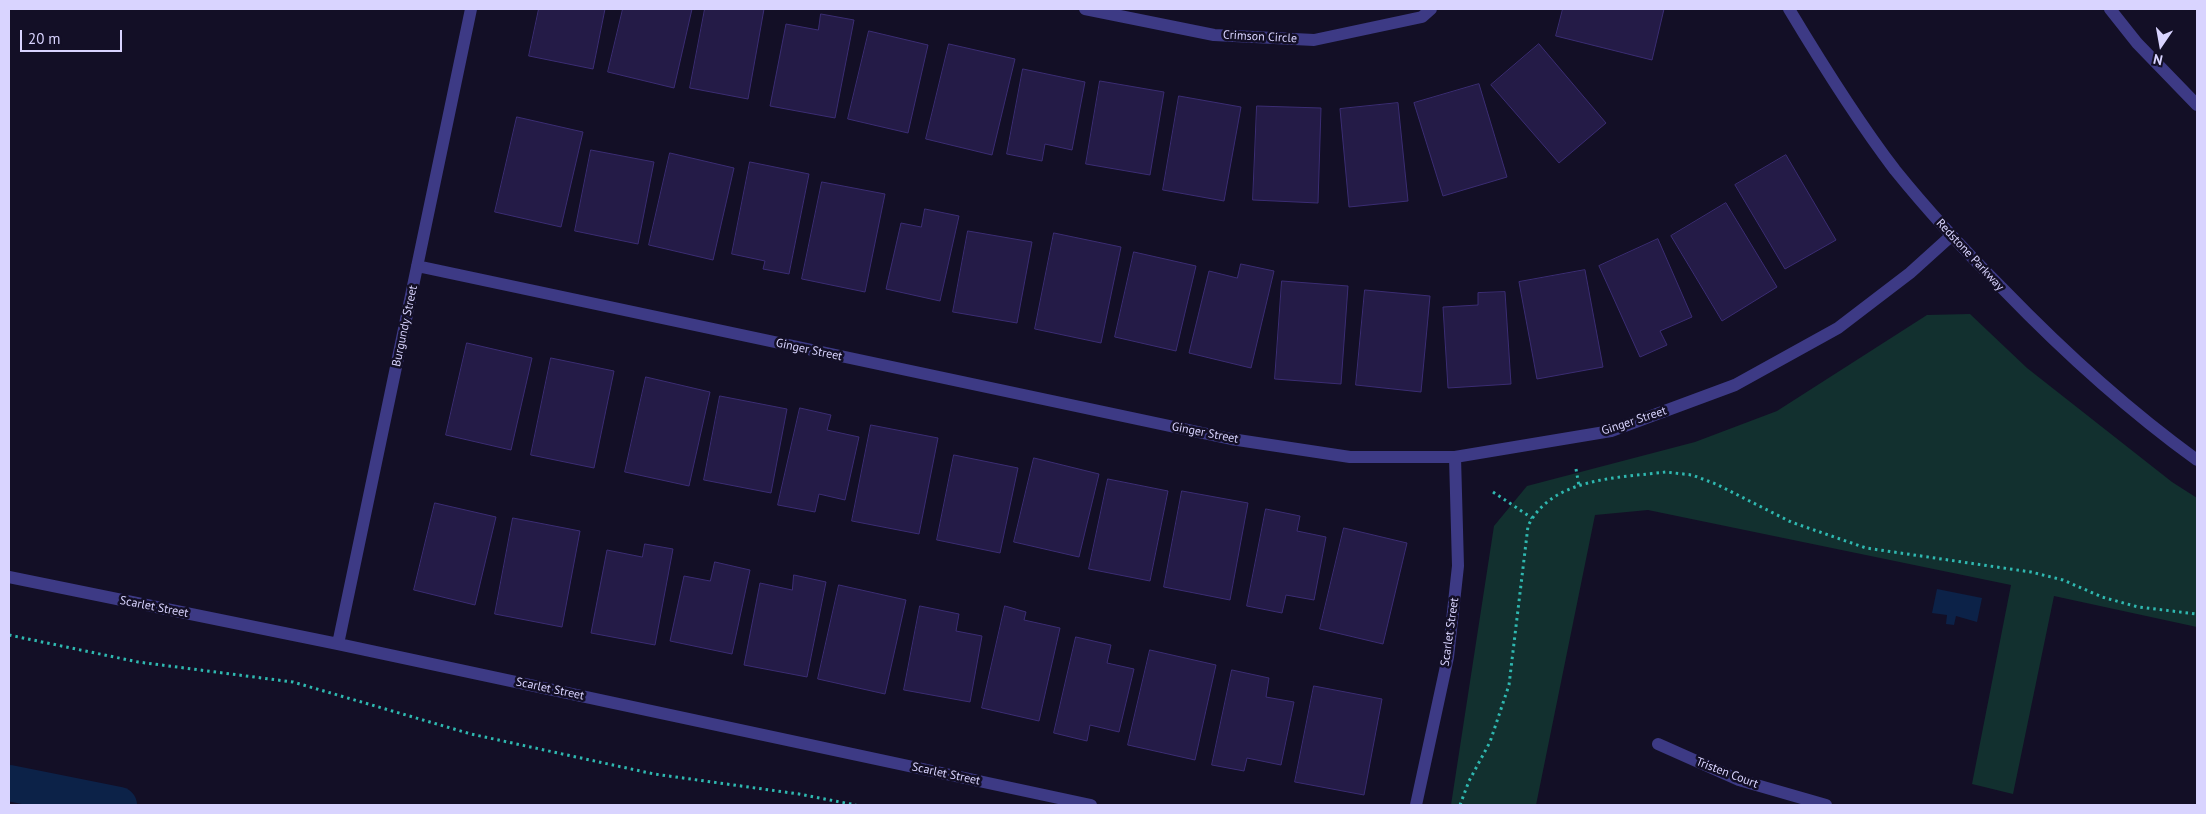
<!DOCTYPE html>
<html>
<head>
<meta charset="utf-8">
<style>
	body { margin:0 }
	#map { position:relative; width:2206px; height:814px; overflow:hidden; background:#130f26; font-family:"PT Sans",sans-serif }
	canvas { display:block }
	.frame { position:absolute; inset:0; border:10px solid #d9d4ff; pointer-events:none }
	.north { position:absolute; left:2136px; top:20px; width:50px; height:50px; -webkit-text-stroke:4px #130f26; paint-order:stroke; rotate:192deg; font-size:14px; font-weight:700; line-height:20px; text-align:center; color:#d9d4ff }
	.north::after { content:''; display:block; margin:auto; width:18px; height:22px; background:#d9d4ff; clip-path:polygon(50% 0,100% 100%,50% 72%,0 100%) }
	.scale { position:absolute; left:20px; top:30px; width:102px; height:22px; box-sizing:border-box; border:2px solid #d9d4ff; border-top:0; padding-left:6px; font-size:15px; line-height:18px; white-space:nowrap; color:#d9d4ff; -webkit-text-stroke:4px #130f26; paint-order:stroke }
</style>
</head>
<body>
<div id="map">
<canvas width="2206" height="814"></canvas>
<div class="frame"></div>
<div class="north">N</div>
<div class="scale">20 m</div>
</div>
<script>
const context = document.querySelector('canvas').getContext('2d');
context.lineJoin = 'round';
function fill(path, color) {
  context.fillStyle = color;
  context.fill(path, 'evenodd');
}
function stroke(path, color, width, dash) {
  context.strokeStyle = color;
  context.lineWidth = width;
  context.lineCap = dash ? 'butt' : 'round';
  context.setLineDash(dash || []);
  context.stroke(path);
}
function drawText(font, color, halo, rows, align = 'center') {
  context.font = font + ' "PT Sans",sans-serif';
  context.lineWidth = 5;
  context.setLineDash([]);
  context.textBaseline = 'middle';
  context.strokeStyle = halo;
  context.fillStyle = color;
  for (const [text, x, y, turn = 0] of rows) {
    context.save();
    context.translate(x, y);
    context.rotate((+turn || 0) * Math.PI / 180);
    context.textAlign = isNaN(turn) ? turn : align;
    if (halo) context.strokeText(text, 0, 0);
    context.fillText(text, 0, 0);
    context.restore();
  }
}
fill(new Path2D(`
	M 1970,314 L 2027,368 L 2172,482 L 2197,498 L 2197,627 L 2054,596 L 2013,794 L 1972,784 L 2011,585 L 1648,510 L 1595,515 L 1536,805 L 1451,805 L 1494,526 L 1527,486 L 1695,442 L 1777,411 L 1927,315 Z`), '#12302f');
fill(new Path2D(`
	M 1937,589 L 1982,598 L 1977,622 L 1956,616 L 1954,625 L 1946,624 L 1947,615 L 1932,613 Z`), '#0c2248');
stroke(new Path2D(`
	M 9,783 L 119,805`), '#0c2248', 36);
const building = new Path2D(`
	M 539,9 L 605,9 L 593,69 L 529,56 Z
	M 623,9 L 692,9 L 674,88 L 608,72 Z
	M 705,9 L 764,9 L 748,99 L 690,88 Z
	M 1563,9 L 1664,9 L 1652,60 L 1556,36 Z
	M 821,14 L 854,20 L 835,118 L 770,106 L 786,24 L 818,30 Z
	M 869,31 L 928,45 L 908,133 L 848,119 Z
	M 949,44 L 1015,59 L 992,155 L 926,139 Z
	M 1539,44 L 1606,123 L 1559,163 L 1491,85 Z
	M 1023,69 L 1085,82 L 1072,150 L 1045,144 L 1042,161 L 1007,154 Z
	M 1100,81 L 1164,92 L 1150,175 L 1086,164 Z
	M 1479,84 L 1507,177 L 1443,196 L 1414,103 Z
	M 1179,96 L 1241,107 L 1224,201 L 1163,190 Z
	M 1398,103 L 1408,201 L 1349,207 L 1340,109 Z
	M 1257,106 L 1321,108 L 1318,203 L 1253,200 Z
	M 517,117 L 583,132 L 561,227 L 495,212 Z
	M 591,150 L 654,162 L 638,244 L 575,231 Z
	M 670,153 L 734,168 L 713,260 L 649,245 Z
	M 1786,155 L 1836,240 L 1785,269 L 1735,185 Z
	M 750,162 L 809,174 L 789,274 L 763,269 L 765,261 L 732,254 Z
	M 822,182 L 885,194 L 865,292 L 802,279 Z
	M 1726,203 L 1777,287 L 1722,321 L 1671,236 Z
	M 925,209 L 959,216 L 940,301 L 886,289 L 901,223 L 921,227 Z
	M 968,231 L 1032,242 L 1017,323 L 953,312 Z
	M 1054,233 L 1121,247 L 1101,343 L 1035,329 Z
	M 1658,239 L 1692,317 L 1660,331 L 1667,345 L 1640,357 L 1599,266 Z
	M 1134,252 L 1196,266 L 1176,351 L 1115,337 Z
	M 1241,264 L 1274,271 L 1251,368 L 1189,353 L 1209,271 L 1237,278 Z
	M 1585,270 L 1603,367 L 1537,379 L 1519,282 Z
	M 1282,281 L 1348,286 L 1341,384 L 1275,379 Z
	M 1365,290 L 1430,296 L 1421,392 L 1356,385 Z
	M 1505,292 L 1511,384 L 1448,388 L 1443,307 L 1478,305 L 1478,293 Z
	M 467,343 L 532,358 L 511,450 L 446,435 Z
	M 551,358 L 614,371 L 594,468 L 531,455 Z
	M 646,377 L 710,392 L 689,486 L 625,472 Z
	M 720,396 L 787,409 L 771,493 L 704,480 Z
	M 800,408 L 831,415 L 827,430 L 859,437 L 845,500 L 819,494 L 815,512 L 778,505 Z
	M 871,425 L 938,438 L 919,534 L 852,521 Z
	M 954,455 L 1018,468 L 1000,553 L 937,540 Z
	M 1034,458 L 1099,474 L 1079,557 L 1014,542 Z
	M 1108,479 L 1168,491 L 1150,581 L 1089,569 Z
	M 1182,491 L 1248,503 L 1230,600 L 1164,587 Z
	M 435,503 L 496,517 L 475,605 L 414,590 Z
	M 1266,509 L 1300,516 L 1297,531 L 1326,537 L 1314,600 L 1286,595 L 1282,613 L 1247,606 Z
	M 513,518 L 580,531 L 562,627 L 495,614 Z
	M 1344,528 L 1407,543 L 1383,644 L 1320,629 Z
	M 645,544 L 673,549 L 655,645 L 591,633 L 607,550 L 642,557 Z
	M 715,562 L 750,570 L 732,654 L 670,641 L 684,576 L 710,581 Z
	M 794,575 L 826,582 L 807,677 L 744,665 L 760,583 L 792,590 Z
	M 839,585 L 906,600 L 885,694 L 818,679 Z
	M 920,606 L 959,614 L 956,631 L 982,636 L 970,702 L 904,690 Z
	M 1005,606 L 1026,612 L 1024,620 L 1060,628 L 1039,721 L 982,708 Z
	M 1076,637 L 1111,645 L 1107,663 L 1134,669 L 1119,732 L 1090,725 L 1087,741 L 1054,733 Z
	M 1150,650 L 1216,665 L 1195,760 L 1128,745 Z
	M 1232,670 L 1269,678 L 1266,697 L 1294,702 L 1281,765 L 1247,758 L 1244,771 L 1212,765 Z
	M 1314,686 L 1382,699 L 1364,795 L 1295,782 Z`);
fill(building, '#241b47');
stroke(building, '#3b2d73', 1);
stroke(new Path2D(`
	M 1576,469 L 1579,486
	M 1493,492 L 1532,518
	M 9,635 L 138,662 L 293,682 L 471,734 L 654,774 L 799,794 L 856,805
	M 1460,805 L 1469,781 L 1490,742 L 1509,685 L 1528,526 C 1552,477 1619,478 1666,472 L 1692,475 L 1716,484 L 1791,522 L 1866,548 L 2031,572 L 2063,580 L 2102,597 L 2138,607 L 2197,614`), '#2fb8b0', 3, [2.5, 4]);
stroke(new Path2D(`
	M 1085,9 L 1214,35 L 1314,40 L 1422,17 L 1431,9
	M 1789,9 C 1822,64 1856,119 1895,170 C 1929,212 1966,252 2004,290 C 2064,352 2128,410 2197,460
	M 2110,9 L 2137,43 L 2197,105
	M 417,266 L 1231,439 L 1350,457 L 1455,457 L 1611,431 L 1735,385 L 1838,328 L 1910,273 L 1951,236
	M 9,577 L 338,644 L 1091,805
	M 338,644 L 471,9
	M 1658,744 L 1739,780 L 1826,805
	M 1416,805 L 1448,657 L 1458,566 L 1455,457`), '#3d3a85', 12);
drawText('12px', '#d9d4ff', '#130f26', [
	["Crimson Circle",1260,37,3],
	["Redstone Parkway",1970,255,47],
	["Burgundy Street",405,326,-78],
	["Ginger Street",809,350,12],
	["Ginger Street",1634,421,-18],
	["Ginger Street",1205,433,11],
	["Scarlet Street",154,607,11],
	["Scarlet Street",1450,632,-82],
	["Scarlet Street",550,689,12],
	["Tristen Court",1727,773,21],
	["Scarlet Street",946,774,12]
]);
</script>
</body>
</html>
